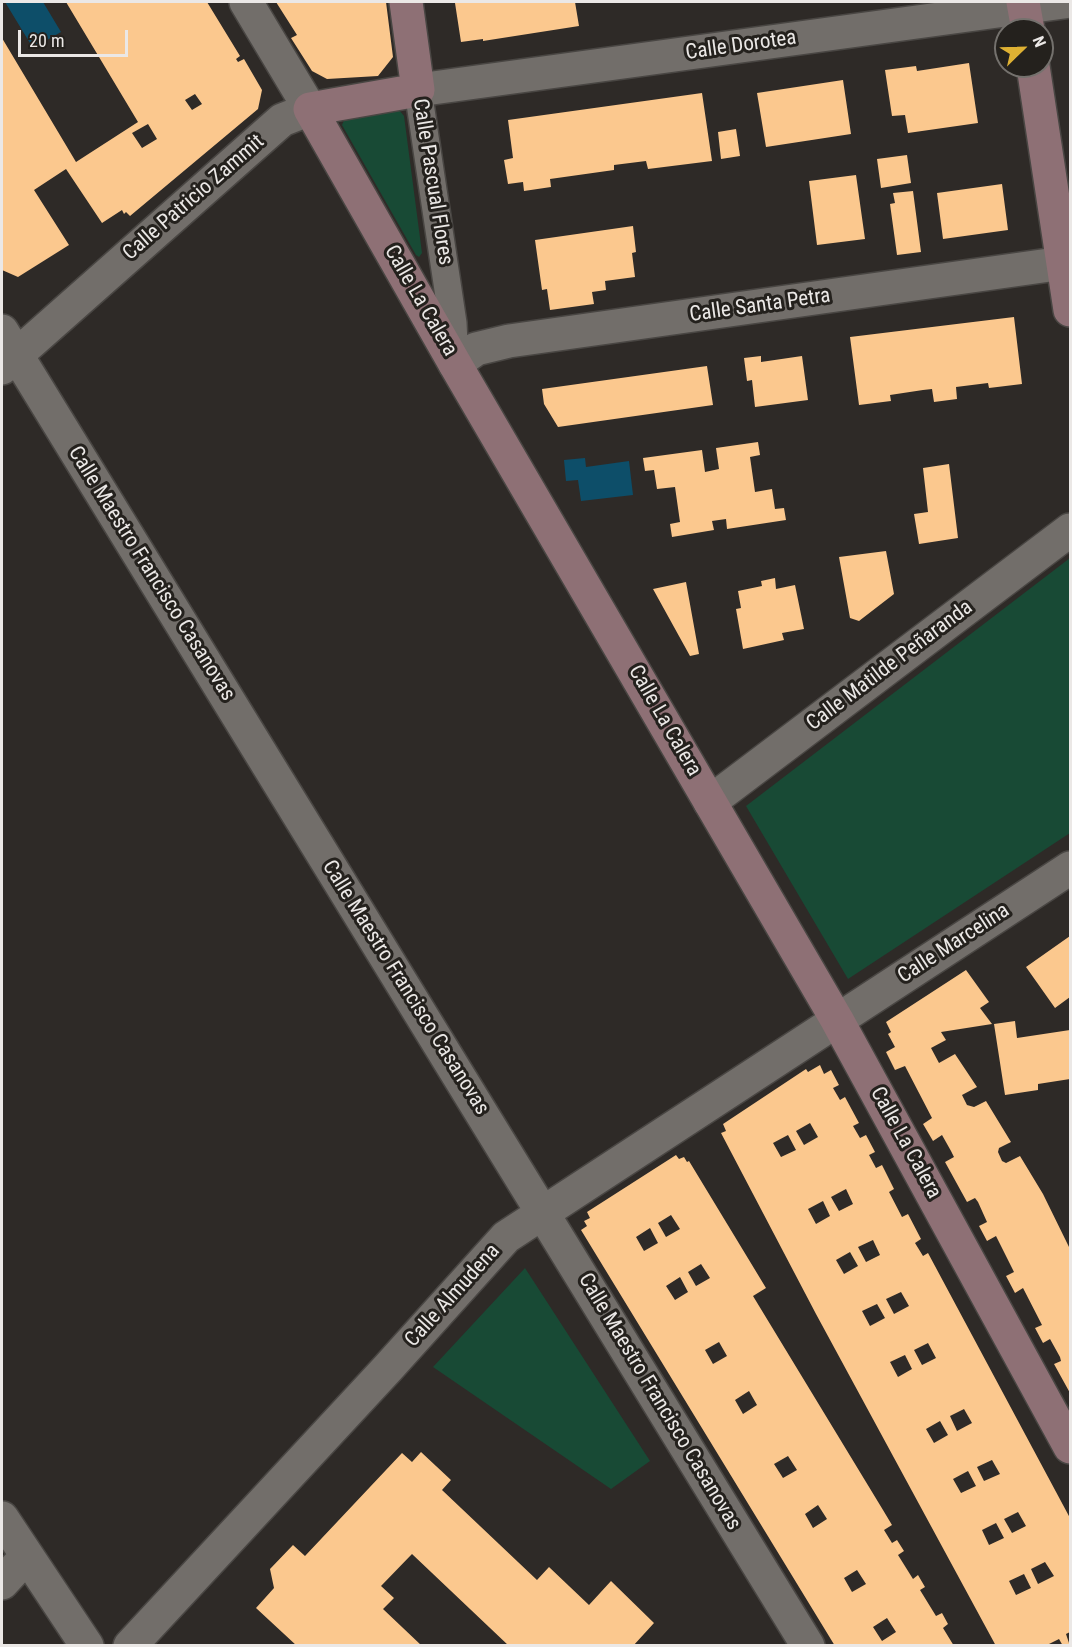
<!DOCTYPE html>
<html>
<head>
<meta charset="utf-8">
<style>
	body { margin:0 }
	#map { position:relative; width:1072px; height:1647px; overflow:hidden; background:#2e2a27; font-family:"Roboto Condensed",sans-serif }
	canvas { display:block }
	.frame { position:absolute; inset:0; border:3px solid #ebe8e6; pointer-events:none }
	.north { position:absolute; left:994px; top:18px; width:60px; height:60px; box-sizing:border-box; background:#24211d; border:2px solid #74716d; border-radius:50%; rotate:67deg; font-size:16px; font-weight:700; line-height:24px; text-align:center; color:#ebe8e6 }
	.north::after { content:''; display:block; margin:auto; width:21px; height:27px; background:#deb133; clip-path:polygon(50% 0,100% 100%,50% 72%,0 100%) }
	.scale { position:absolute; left:18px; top:30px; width:110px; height:27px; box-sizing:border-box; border:3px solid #ebe8e6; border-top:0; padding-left:8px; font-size:18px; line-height:21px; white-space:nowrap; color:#ebe8e6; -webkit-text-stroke:4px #24211d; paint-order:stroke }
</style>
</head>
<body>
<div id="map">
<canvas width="1072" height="1647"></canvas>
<div class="frame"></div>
<div class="north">N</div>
<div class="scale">20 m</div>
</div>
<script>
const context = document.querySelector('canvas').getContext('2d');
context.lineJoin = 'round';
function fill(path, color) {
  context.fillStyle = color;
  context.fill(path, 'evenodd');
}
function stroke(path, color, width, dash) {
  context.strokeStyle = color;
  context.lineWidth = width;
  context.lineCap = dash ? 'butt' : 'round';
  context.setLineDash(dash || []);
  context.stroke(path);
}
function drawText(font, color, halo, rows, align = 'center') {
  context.font = font + ' "Roboto Condensed",sans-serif';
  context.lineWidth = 6;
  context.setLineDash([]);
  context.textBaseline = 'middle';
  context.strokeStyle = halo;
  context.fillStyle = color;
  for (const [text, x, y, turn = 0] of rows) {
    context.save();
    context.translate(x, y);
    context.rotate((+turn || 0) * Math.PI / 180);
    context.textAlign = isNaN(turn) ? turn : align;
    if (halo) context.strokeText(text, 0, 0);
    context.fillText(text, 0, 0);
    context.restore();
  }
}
fill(new Path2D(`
	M 399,110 L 404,116 L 422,253 L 419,257 L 416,255 L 342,125 L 345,118 Z
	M 1070,558 L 1070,833 L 848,979 L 746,806 Z
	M 525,1268 L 650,1461 L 611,1489 L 433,1367 Z`), '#184a35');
fill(new Path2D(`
	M 5,2 L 43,2 L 61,32 L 33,48 Z
	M 585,458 L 586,467 L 629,461 L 633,495 L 581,501 L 578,480 L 566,481 L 564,460 Z`), '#0d4e69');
fill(new Path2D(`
	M 66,2 L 207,2 L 240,56 L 236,59 L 238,62 L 244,59 L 262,90 L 258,109 L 130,216 L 126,212 L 124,214 L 122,210 L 102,223 L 66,169 L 34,190 L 69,245 L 18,277 L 2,270 L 2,38 L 76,162 L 138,122 ZM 195,94 L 202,104 L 192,110 L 185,100 ZM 148,124 L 157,139 L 142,148 L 132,133 Z
	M 276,2 L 386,2 L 393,57 L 378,76 L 327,79 L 312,71 L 291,38 L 297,35 Z
	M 464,2 L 575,2 L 579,26 L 483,41 L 483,39 L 461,42 L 455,3 Z
	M 969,63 L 978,123 L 908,133 L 905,115 L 892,116 L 885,70 L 916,66 L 917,71 Z
	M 843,80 L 851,134 L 766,147 L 757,93 Z
	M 702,93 L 712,161 L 648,169 L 646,161 L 614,165 L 614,170 L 550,179 L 551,187 L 524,191 L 523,182 L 508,184 L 504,160 L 513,158 L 508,120 Z
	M 736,129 L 740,156 L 721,159 L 718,132 Z
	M 907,155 L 911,183 L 881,188 L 877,159 Z
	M 856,175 L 865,239 L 817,245 L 809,181 Z
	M 1002,184 L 1008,230 L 943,239 L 937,193 Z
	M 913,191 L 921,252 L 897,255 L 890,204 L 895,203 L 893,193 Z
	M 633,226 L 636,252 L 632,253 L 635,277 L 605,281 L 606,290 L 592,292 L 594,304 L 550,310 L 547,289 L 542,290 L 535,240 Z
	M 1014,317 L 1022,384 L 989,388 L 988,383 L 956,387 L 957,399 L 934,402 L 932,389 L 923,390 L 890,395 L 891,401 L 859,405 L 850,337 Z
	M 761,356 L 761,362 L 802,356 L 808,400 L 755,407 L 752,380 L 747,381 L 744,358 Z
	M 707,366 L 713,405 L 558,427 L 544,404 L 542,389 Z
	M 758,442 L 760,455 L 750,457 L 755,492 L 772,489 L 775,509 L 784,508 L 786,520 L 727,529 L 726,519 L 712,521 L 714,530 L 672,537 L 670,524 L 680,522 L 675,487 L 657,489 L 654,470 L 645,471 L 643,458 L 702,450 L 705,472 L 719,469 L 716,448 Z
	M 949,464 L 958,538 L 919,544 L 914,514 L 928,512 L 923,468 Z
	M 886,551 L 894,594 L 859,621 L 850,618 L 839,557 Z
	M 775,578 L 776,589 L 795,585 L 804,629 L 782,633 L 784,640 L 743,649 L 736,609 L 741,608 L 738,591 L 762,586 L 761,581 Z
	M 686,582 L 699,654 L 690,656 L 653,589 Z
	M 1070,936 L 1070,997 L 1055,1008 L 1026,967 Z
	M 966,970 L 989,1002 L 980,1008 L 992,1024 L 941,1032 L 946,1040 L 931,1048 L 939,1063 L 955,1054 L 977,1087 L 962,1095 L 967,1105 L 974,1107 L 986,1101 L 1011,1142 L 999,1148 L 998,1152 L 1002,1161 L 1006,1163 L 1020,1156 L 1043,1194 L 1069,1247 L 1070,1246 L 1070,1393 L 1054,1364 L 1061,1361 L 1060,1357 L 1050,1339 L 1043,1343 L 1035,1328 L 1042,1325 L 1023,1288 L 1015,1293 L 1006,1276 L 1014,1272 L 996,1236 L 987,1241 L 979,1226 L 987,1222 L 978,1202 L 975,1198 L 967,1202 L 945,1162 L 954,1157 L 951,1151 L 942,1135 L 933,1141 L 923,1124 L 932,1118 L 905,1066 L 895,1070 L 886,1052 L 895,1047 L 888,1034 L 891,1032 L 886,1022 Z
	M 1015,1021 L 1017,1038 L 1070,1030 L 1070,1079 L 1038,1084 L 1038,1090 L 1005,1095 L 994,1024 Z
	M 820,1065 L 824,1074 L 831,1070 L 839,1085 L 833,1088 L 840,1100 L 845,1097 L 859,1123 L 853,1126 L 860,1138 L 866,1135 L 875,1152 L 869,1155 L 876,1168 L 882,1165 L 894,1189 L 889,1192 L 902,1217 L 908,1214 L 921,1239 L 915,1243 L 923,1256 L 928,1253 L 1070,1518 L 1070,1632 L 1066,1634 L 1070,1646 L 1063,1646 L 1059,1639 L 1045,1646 L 996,1646 L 816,1314 L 721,1133 L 726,1131 L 723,1124 L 806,1069 L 808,1072 ZM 810,1123 L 818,1137 L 804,1145 L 796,1131 ZM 788,1135 L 796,1150 L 781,1157 L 773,1143 ZM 846,1189 L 853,1204 L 839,1211 L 831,1197 ZM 823,1201 L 830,1216 L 816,1224 L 808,1209 ZM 873,1240 L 880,1255 L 866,1262 L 858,1247 ZM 850,1252 L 858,1266 L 844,1274 L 836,1260 ZM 901,1292 L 909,1306 L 894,1314 L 886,1299 ZM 877,1304 L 885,1318 L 870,1326 L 862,1311 ZM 928,1343 L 936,1358 L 922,1365 L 914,1350 ZM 905,1355 L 912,1369 L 898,1377 L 890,1362 ZM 964,1409 L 972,1423 L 957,1431 L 950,1416 ZM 940,1421 L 948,1435 L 934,1443 L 926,1429 ZM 992,1460 L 1000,1474 L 984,1481 L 977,1467 ZM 968,1471 L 976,1486 L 961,1493 L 953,1479 ZM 1018,1512 L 1026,1526 L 1012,1533 L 1004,1519 ZM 996,1523 L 1004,1538 L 989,1545 L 982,1530 ZM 1045,1562 L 1054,1576 L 1038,1584 L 1031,1569 ZM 1024,1574 L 1031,1588 L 1016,1595 L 1009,1581 Z
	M 676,1155 L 679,1159 L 684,1157 L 687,1162 L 689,1161 L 766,1288 L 753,1296 L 883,1510 L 892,1525 L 884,1530 L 892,1543 L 897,1540 L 904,1551 L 898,1555 L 913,1579 L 918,1575 L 925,1587 L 920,1590 L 936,1616 L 942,1613 L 948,1624 L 943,1628 L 954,1646 L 835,1646 L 581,1230 L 587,1226 L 584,1221 L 590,1218 L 587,1212 ZM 671,1215 L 680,1229 L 666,1237 L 658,1223 ZM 650,1228 L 658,1243 L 644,1251 L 636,1237 ZM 701,1264 L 710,1278 L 696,1286 L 688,1272 ZM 680,1277 L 688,1292 L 675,1300 L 666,1286 ZM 719,1342 L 727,1356 L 713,1364 L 705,1350 ZM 749,1391 L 757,1405 L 743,1414 L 735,1400 ZM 788,1456 L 797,1470 L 783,1478 L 774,1464 ZM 818,1505 L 827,1519 L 813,1528 L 805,1514 ZM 857,1570 L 866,1584 L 852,1592 L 844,1578 ZM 887,1618 L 896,1632 L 882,1641 L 873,1627 Z
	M 421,1452 L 451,1480 L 442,1490 L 537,1580 L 549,1567 L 589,1605 L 611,1581 L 654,1623 L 633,1646 L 509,1646 L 412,1554 L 381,1586 L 394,1598 L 383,1609 L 422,1646 L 297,1646 L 256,1608 L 274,1588 L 270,1569 L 293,1545 L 305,1556 L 402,1453 L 412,1462 Z`), '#fbc88e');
const pedestrian = new Path2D(`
	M 418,90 L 453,323 L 455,364`);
const minor = new Path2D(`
	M 418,90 L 1064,2
	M 2,331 L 808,1646
	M 455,364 L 476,349 L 509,341 L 1070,262
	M 2,368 L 282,120 L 310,109
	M 710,802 L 1070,530
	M 2,1518 L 87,1646
	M 2,1583 L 27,1556
	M 130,1646 L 388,1368 L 506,1237 L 1070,868`);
const tertiary = new Path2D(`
	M 246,2 L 310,109`);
const secondary = new Path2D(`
	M 406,2 L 418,90 L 310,109 L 455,364 L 837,1020 L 1070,1447
	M 1023,2 L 1028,30
	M 1033,66 L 1070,310`);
stroke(pedestrian, '#494643', 30);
stroke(minor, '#494643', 36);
stroke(tertiary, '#494643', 36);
stroke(secondary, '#494643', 36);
stroke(pedestrian, '#726e6a', 27);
stroke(minor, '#726e6a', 33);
stroke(tertiary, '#726e6a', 33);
stroke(secondary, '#8e7075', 33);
drawText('21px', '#ebe8e6', '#24211d', [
	["Calle Dorotea",741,46,-8],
	["Calle Pascual Flores",432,182,81],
	["Calle Patricio Zammit",194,198,-41],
	["Calle La Calera",420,301,60],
	["Calle Santa Petra",760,306,-8],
	["Calle Maestro Francisco Casanovas",151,574,58],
	["Calle Matilde Peñaranda",890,666,-37],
	["Calle La Calera",664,721,60],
	["Calle Marcelina",954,944,-33],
	["Calle Maestro Francisco Casanovas",405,988,58],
	["Calle La Calera",905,1143,61],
	["Calle Almudena",453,1296,-48],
	["Calle Maestro Francisco Casanovas",659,1402,59]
]);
</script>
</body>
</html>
